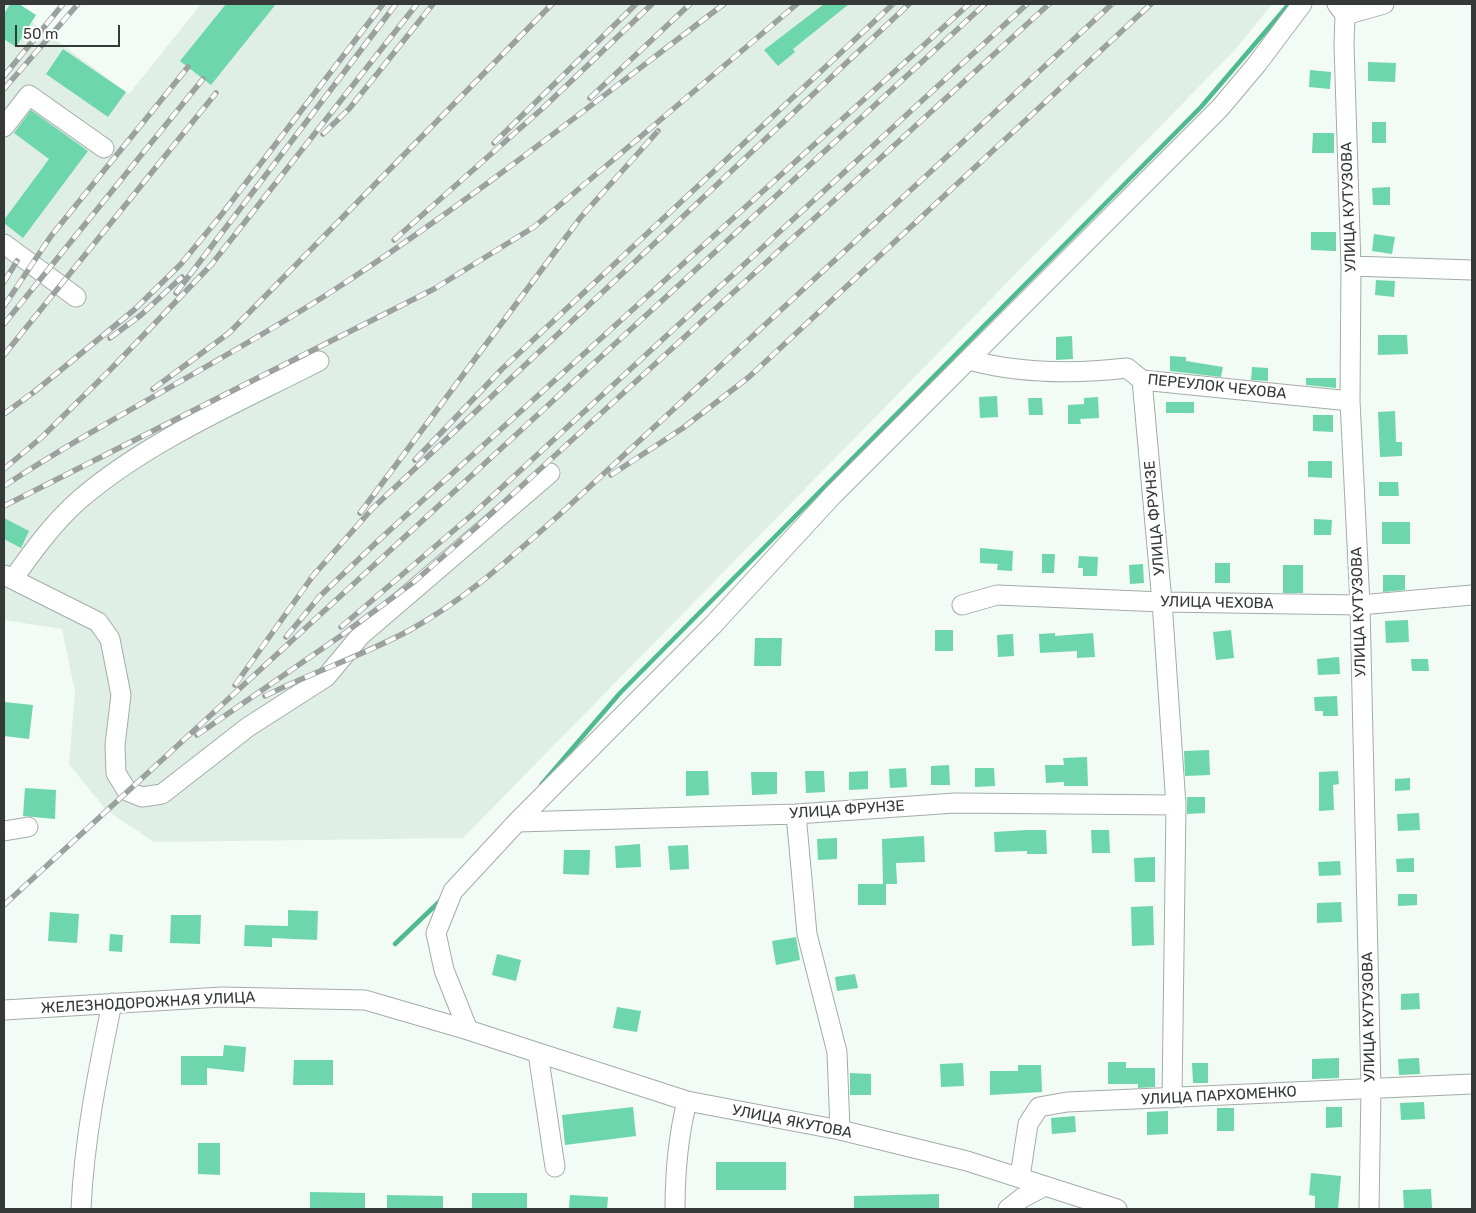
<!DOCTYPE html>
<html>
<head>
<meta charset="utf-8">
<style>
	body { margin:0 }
	#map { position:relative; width:1476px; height:1213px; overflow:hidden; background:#f2fbf6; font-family:Rubik,sans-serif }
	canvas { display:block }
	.frame { position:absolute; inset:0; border:5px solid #353937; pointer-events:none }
	.scale { position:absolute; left:15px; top:25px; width:105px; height:22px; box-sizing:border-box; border:2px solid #353937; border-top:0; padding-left:6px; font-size:15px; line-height:18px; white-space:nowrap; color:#353937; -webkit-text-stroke:4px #fff; paint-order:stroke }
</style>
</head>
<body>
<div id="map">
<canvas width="1476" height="1213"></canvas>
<div class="frame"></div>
<div class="scale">50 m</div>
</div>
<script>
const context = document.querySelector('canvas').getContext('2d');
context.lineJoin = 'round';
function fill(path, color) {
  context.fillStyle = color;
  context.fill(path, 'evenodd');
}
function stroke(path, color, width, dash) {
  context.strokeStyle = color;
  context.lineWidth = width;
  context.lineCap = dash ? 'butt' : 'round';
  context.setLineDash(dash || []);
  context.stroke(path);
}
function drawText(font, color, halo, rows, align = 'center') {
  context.font = font + ' Rubik,sans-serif';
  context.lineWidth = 5;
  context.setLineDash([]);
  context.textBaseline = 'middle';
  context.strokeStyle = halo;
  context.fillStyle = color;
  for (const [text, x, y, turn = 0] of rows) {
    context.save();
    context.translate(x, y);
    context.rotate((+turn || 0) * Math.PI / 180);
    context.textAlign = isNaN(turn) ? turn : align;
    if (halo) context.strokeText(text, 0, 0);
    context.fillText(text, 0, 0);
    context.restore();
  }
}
fill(new Path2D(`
	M 4,4 L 11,4 L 41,29 L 129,94 L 201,4 L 1272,4 L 1235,50 L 463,838 L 154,842 L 106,810 L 69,764 L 75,692 L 62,629 L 4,620 Z`), '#dfefe6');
stroke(new Path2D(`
	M 541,785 L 620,693 L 1201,107 L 1289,4
	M 395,944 L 441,900`), '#4fb990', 4.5);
fill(new Path2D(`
	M 10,4 L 19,4 L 36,15 L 16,47 L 4,39 L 4,14 Z
	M 226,4 L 276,4 L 211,85 L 180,61 Z
	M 824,4 L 849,4 L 793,49 L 795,52 L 778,66 L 764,50 Z
	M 63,49 L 126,92 L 108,117 L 46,74 Z
	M 1368,62 L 1396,63 L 1395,82 L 1368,81 Z
	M 1310,70 L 1331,72 L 1330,89 L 1309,87 Z
	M 31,110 L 88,151 L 23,238 L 4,223 L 4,220 L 49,159 L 14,133 Z
	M 1372,122 L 1386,122 L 1386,143 L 1372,143 Z
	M 1313,133 L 1334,133 L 1334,153 L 1312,153 Z
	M 1390,187 L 1390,205 L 1373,205 L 1372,188 Z
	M 1311,232 L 1336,232 L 1336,251 L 1311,250 Z
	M 1374,234 L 1395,237 L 1392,254 L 1372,251 Z
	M 1376,280 L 1395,281 L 1394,297 L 1375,295 Z
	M 1378,335 L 1407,335 L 1408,354 L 1378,355 Z
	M 1072,336 L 1073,359 L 1056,360 L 1056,337 Z
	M 1170,356 L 1186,357 L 1186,361 L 1223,367 L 1221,377 L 1170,371 Z
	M 1252,367 L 1268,368 L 1268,381 L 1251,380 Z
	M 1306,378 L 1336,378 L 1336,388 L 1306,385 Z
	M 997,396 L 998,417 L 980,418 L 979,397 Z
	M 1098,397 L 1099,418 L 1080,419 L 1081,424 L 1068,424 L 1068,405 L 1084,404 L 1084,398 Z
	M 1028,398 L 1042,398 L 1043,415 L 1029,415 Z
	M 1166,402 L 1194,402 L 1194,413 L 1166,413 Z
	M 1395,411 L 1396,442 L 1402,442 L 1402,456 L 1380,457 L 1378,412 Z
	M 1313,415 L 1333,415 L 1333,432 L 1313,431 Z
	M 1308,461 L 1332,461 L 1332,478 L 1308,477 Z
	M 1379,482 L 1398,482 L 1399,496 L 1379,496 Z
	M 4,518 L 29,531 L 21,548 L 4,539 Z
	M 1314,519 L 1332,520 L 1331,535 L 1314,535 Z
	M 1382,522 L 1410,522 L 1410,544 L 1382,544 Z
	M 980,548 L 1013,551 L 1012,571 L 997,570 L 998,564 L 980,563 Z
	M 1042,554 L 1055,554 L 1054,573 L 1042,573 Z
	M 1079,556 L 1098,557 L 1097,576 L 1083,576 L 1083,568 L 1078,568 Z
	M 1215,563 L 1230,563 L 1230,583 L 1215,583 Z
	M 1143,564 L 1144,583 L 1130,584 L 1129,565 Z
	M 1283,565 L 1303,565 L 1303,593 L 1283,593 Z
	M 1383,575 L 1405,575 L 1405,590 L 1383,592 Z
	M 1408,620 L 1409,642 L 1386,643 L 1385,621 Z
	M 935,630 L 953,630 L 953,651 L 935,651 Z
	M 1231,630 L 1234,658 L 1216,660 L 1213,632 Z
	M 1055,633 L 1055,636 L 1093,633 L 1095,657 L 1077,658 L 1077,651 L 1040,653 L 1039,634 Z
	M 1013,634 L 1014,656 L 998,657 L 997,635 Z
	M 755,638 L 782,638 L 781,666 L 754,666 Z
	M 1339,657 L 1340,674 L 1318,675 L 1317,659 Z
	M 1411,659 L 1428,659 L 1429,671 L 1412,671 Z
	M 1337,696 L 1338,716 L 1323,716 L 1323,711 L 1315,711 L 1314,697 Z
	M 4,702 L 33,705 L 29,739 L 4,736 Z
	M 1209,750 L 1210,775 L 1185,776 L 1184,751 Z
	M 1087,757 L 1088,786 L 1064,786 L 1064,782 L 1046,783 L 1045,765 L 1064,765 L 1063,758 Z
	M 949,765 L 950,785 L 931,785 L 931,766 Z
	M 906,768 L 907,787 L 890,788 L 889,769 Z
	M 975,768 L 994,768 L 995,786 L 975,787 Z
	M 686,771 L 708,771 L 709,795 L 686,796 Z
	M 805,771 L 824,771 L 825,792 L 806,793 Z
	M 868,771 L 868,789 L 849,790 L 849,772 Z
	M 1338,771 L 1339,784 L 1333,785 L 1334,810 L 1319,811 L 1319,772 Z
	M 751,772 L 777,772 L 777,794 L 752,795 Z
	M 1410,778 L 1410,790 L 1395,791 L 1395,779 Z
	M 25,788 L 56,790 L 55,819 L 23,816 Z
	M 1187,797 L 1205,797 L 1205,813 L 1187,814 Z
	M 1419,813 L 1420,830 L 1398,831 L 1397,814 Z
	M 1026,830 L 1046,830 L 1047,854 L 1027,854 L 1027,851 L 995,852 L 994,832 Z
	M 1091,830 L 1109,830 L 1110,853 L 1092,853 Z
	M 924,836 L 925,862 L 896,863 L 897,884 L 883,884 L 882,839 Z
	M 837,838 L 837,859 L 818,860 L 817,839 Z
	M 640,844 L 641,867 L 616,868 L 615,846 Z
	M 688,845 L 689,869 L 670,870 L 668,846 Z
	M 564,850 L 590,850 L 589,875 L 563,874 Z
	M 1155,857 L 1155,882 L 1135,882 L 1134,858 Z
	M 1414,858 L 1414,872 L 1397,872 L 1396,859 Z
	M 1340,861 L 1341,875 L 1319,876 L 1318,862 Z
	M 858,884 L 886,884 L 886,905 L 858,905 Z
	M 1398,894 L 1417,894 L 1417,905 L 1398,906 Z
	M 1341,902 L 1342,922 L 1317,923 L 1317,903 Z
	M 1153,906 L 1154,945 L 1132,946 L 1131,907 Z
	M 288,910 L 318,911 L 317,940 L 272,938 L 272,947 L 244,946 L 245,925 L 288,926 Z
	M 50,912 L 79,914 L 77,943 L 48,941 Z
	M 171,915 L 201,915 L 200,944 L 170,943 Z
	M 110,934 L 123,935 L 122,952 L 109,951 Z
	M 796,937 L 800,960 L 776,965 L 772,941 Z
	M 497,954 L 521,960 L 516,981 L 492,975 Z
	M 855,974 L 858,988 L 837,991 L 835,977 Z
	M 1419,993 L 1420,1009 L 1401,1010 L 1401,994 Z
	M 617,1007 L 641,1011 L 637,1032 L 613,1028 Z
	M 224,1045 L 246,1047 L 244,1072 L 207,1068 L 207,1085 L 181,1085 L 181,1056 L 223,1056 Z
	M 1339,1058 L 1339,1078 L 1312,1079 L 1312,1059 Z
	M 1419,1058 L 1420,1074 L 1399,1075 L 1398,1059 Z
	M 294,1060 L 333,1060 L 333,1085 L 293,1085 Z
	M 1108,1062 L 1126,1062 L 1126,1068 L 1155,1068 L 1155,1087 L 1138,1088 L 1138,1084 L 1108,1084 Z
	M 963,1063 L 964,1086 L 941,1087 L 940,1064 Z
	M 1192,1063 L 1208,1063 L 1208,1083 L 1193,1083 Z
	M 1018,1065 L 1041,1065 L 1042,1092 L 990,1095 L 990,1071 L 1018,1071 Z
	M 850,1073 L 871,1074 L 871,1095 L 850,1095 Z
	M 1424,1102 L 1425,1119 L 1401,1120 L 1400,1103 Z
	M 633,1107 L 636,1136 L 565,1145 L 562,1115 Z
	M 1326,1107 L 1342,1107 L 1342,1127 L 1326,1128 Z
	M 1217,1108 L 1234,1108 L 1234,1131 L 1217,1131 Z
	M 1168,1111 L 1168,1134 L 1147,1135 L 1147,1112 Z
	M 1075,1116 L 1076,1132 L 1052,1134 L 1051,1118 Z
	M 198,1143 L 220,1143 L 220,1175 L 198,1174 Z
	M 716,1162 L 786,1162 L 786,1190 L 716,1190 Z
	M 1311,1173 L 1341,1176 L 1338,1209 L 1315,1209 L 1315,1196 L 1309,1195 Z
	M 1431,1189 L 1432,1208 L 1404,1209 L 1403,1190 Z
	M 310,1192 L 365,1193 L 365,1209 L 310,1209 Z
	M 472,1193 L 527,1193 L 527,1209 L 472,1209 Z
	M 939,1194 L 939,1209 L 854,1209 L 854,1196 Z
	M 387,1195 L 443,1196 L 443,1209 L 387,1209 Z
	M 570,1195 L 608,1197 L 607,1209 L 569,1209 Z`), '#6ed6ac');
const minor = new Path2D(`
	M 1337,4 L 1345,15 L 1344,45 L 1351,266 L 1350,401 L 1360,605 L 1371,1089 L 1369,1209
	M 1345,15 L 1384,4
	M 4,127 L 29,95 L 104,148
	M 4,244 L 76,297
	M 1351,266 L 1472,270
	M 969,360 C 1021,374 1075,374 1127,368 L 1142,380 L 1350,401
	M 1142,380 L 1162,602 L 1176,805 L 1172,1098
	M 4,575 L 98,622 L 110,639 L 121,695 L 115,745 L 116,773 L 127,791 L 142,797 L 162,794 L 248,727 L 326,677 L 361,635 L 550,473
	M 13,579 C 33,551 53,523 79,500 C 149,440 237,403 319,361
	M 962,605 L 997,595 L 1162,602 L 1360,605 L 1472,595
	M 796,814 L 807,934 L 837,1052 L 840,1130
	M 517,822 L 796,814 L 955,803 L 1176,805
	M 4,831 L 28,827
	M 4,1010 L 222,997 L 365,1000 L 468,1030 L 687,1101 L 840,1130 L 967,1161 L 1117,1209
	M 468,1030 L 444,970 L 436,933 L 453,891 L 517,822 L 713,625 L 833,495 L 1220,108 L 1257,64 L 1302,4
	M 538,1053 L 555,1167
	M 1020,1177 L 1028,1124 L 1039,1107 L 1067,1102 L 1472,1084
	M 81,1209 C 84,1140 98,1071 112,1003
	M 675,1209 C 675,1172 678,1137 687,1101
	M 1008,1209 L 1022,1198 L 1043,1187`);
stroke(minor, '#a4aca8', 21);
stroke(minor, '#fff', 19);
const rail = new Path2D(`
	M 4,76 L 63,4
	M 4,89 L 78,4
	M 590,98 L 690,4
	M 323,134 L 349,109 L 433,4
	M 494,143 L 636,4
	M 394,240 L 543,108 L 652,4
	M 4,282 L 17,261
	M 176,293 L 396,4
	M 4,306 L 51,236 L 188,67
	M 4,324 L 203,79
	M 110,338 L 141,315 L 182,277
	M 4,355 L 216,93
	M 153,389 L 229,333 L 552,4
	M 34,392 L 134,310 L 181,264 L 222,214 L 383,4
	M 4,414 L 38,389
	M 415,460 L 502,369 L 893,4
	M 4,469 L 42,437 L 111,369 L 211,265 L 417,4
	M 611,475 L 683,428 L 749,377 L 1151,4
	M 4,486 C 111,416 226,360 334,290 C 469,202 596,101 724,4
	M 4,506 L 434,289 L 534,227 L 797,4
	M 360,513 L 581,217 L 658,131
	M 311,578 L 372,509 L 909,4
	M 341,627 L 473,514 L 1027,4
	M 286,637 L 320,596 L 379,540 L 969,4
	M 235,685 L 315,573
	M 265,696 C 313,672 364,655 410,630 C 465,600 511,557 558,516 L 1112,4
	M 197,735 L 342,635 L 415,581 L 480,524 L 1049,4
	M 4,905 L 985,4`);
stroke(rail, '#9ba19e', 5.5);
stroke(rail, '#fff', 4, [11]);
drawText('15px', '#353937', '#fff', [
	["УЛИЦА КУТУЗОВА",1349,207,-92],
	["ПЕРЕУЛОК ЧЕХОВА",1217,387,6],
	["УЛИЦА ФРУНЗЕ",1155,518,-95],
	["УЛИЦА ЧЕХОВА",1217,603,1],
	["УЛИЦА КУТУЗОВА",1359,612,-92],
	["УЛИЦА ФРУНЗЕ",847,810,-4],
	["ЖЕЛЕЗНОДОРОЖНАЯ УЛИЦА",148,1003,-3],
	["УЛИЦА КУТУЗОВА",1369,1017,-91],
	["УЛИЦА ПАРХОМЕНКО",1219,1096,-3],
	["УЛИЦА ЯКУТОВА",792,1122,11]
]);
</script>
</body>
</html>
